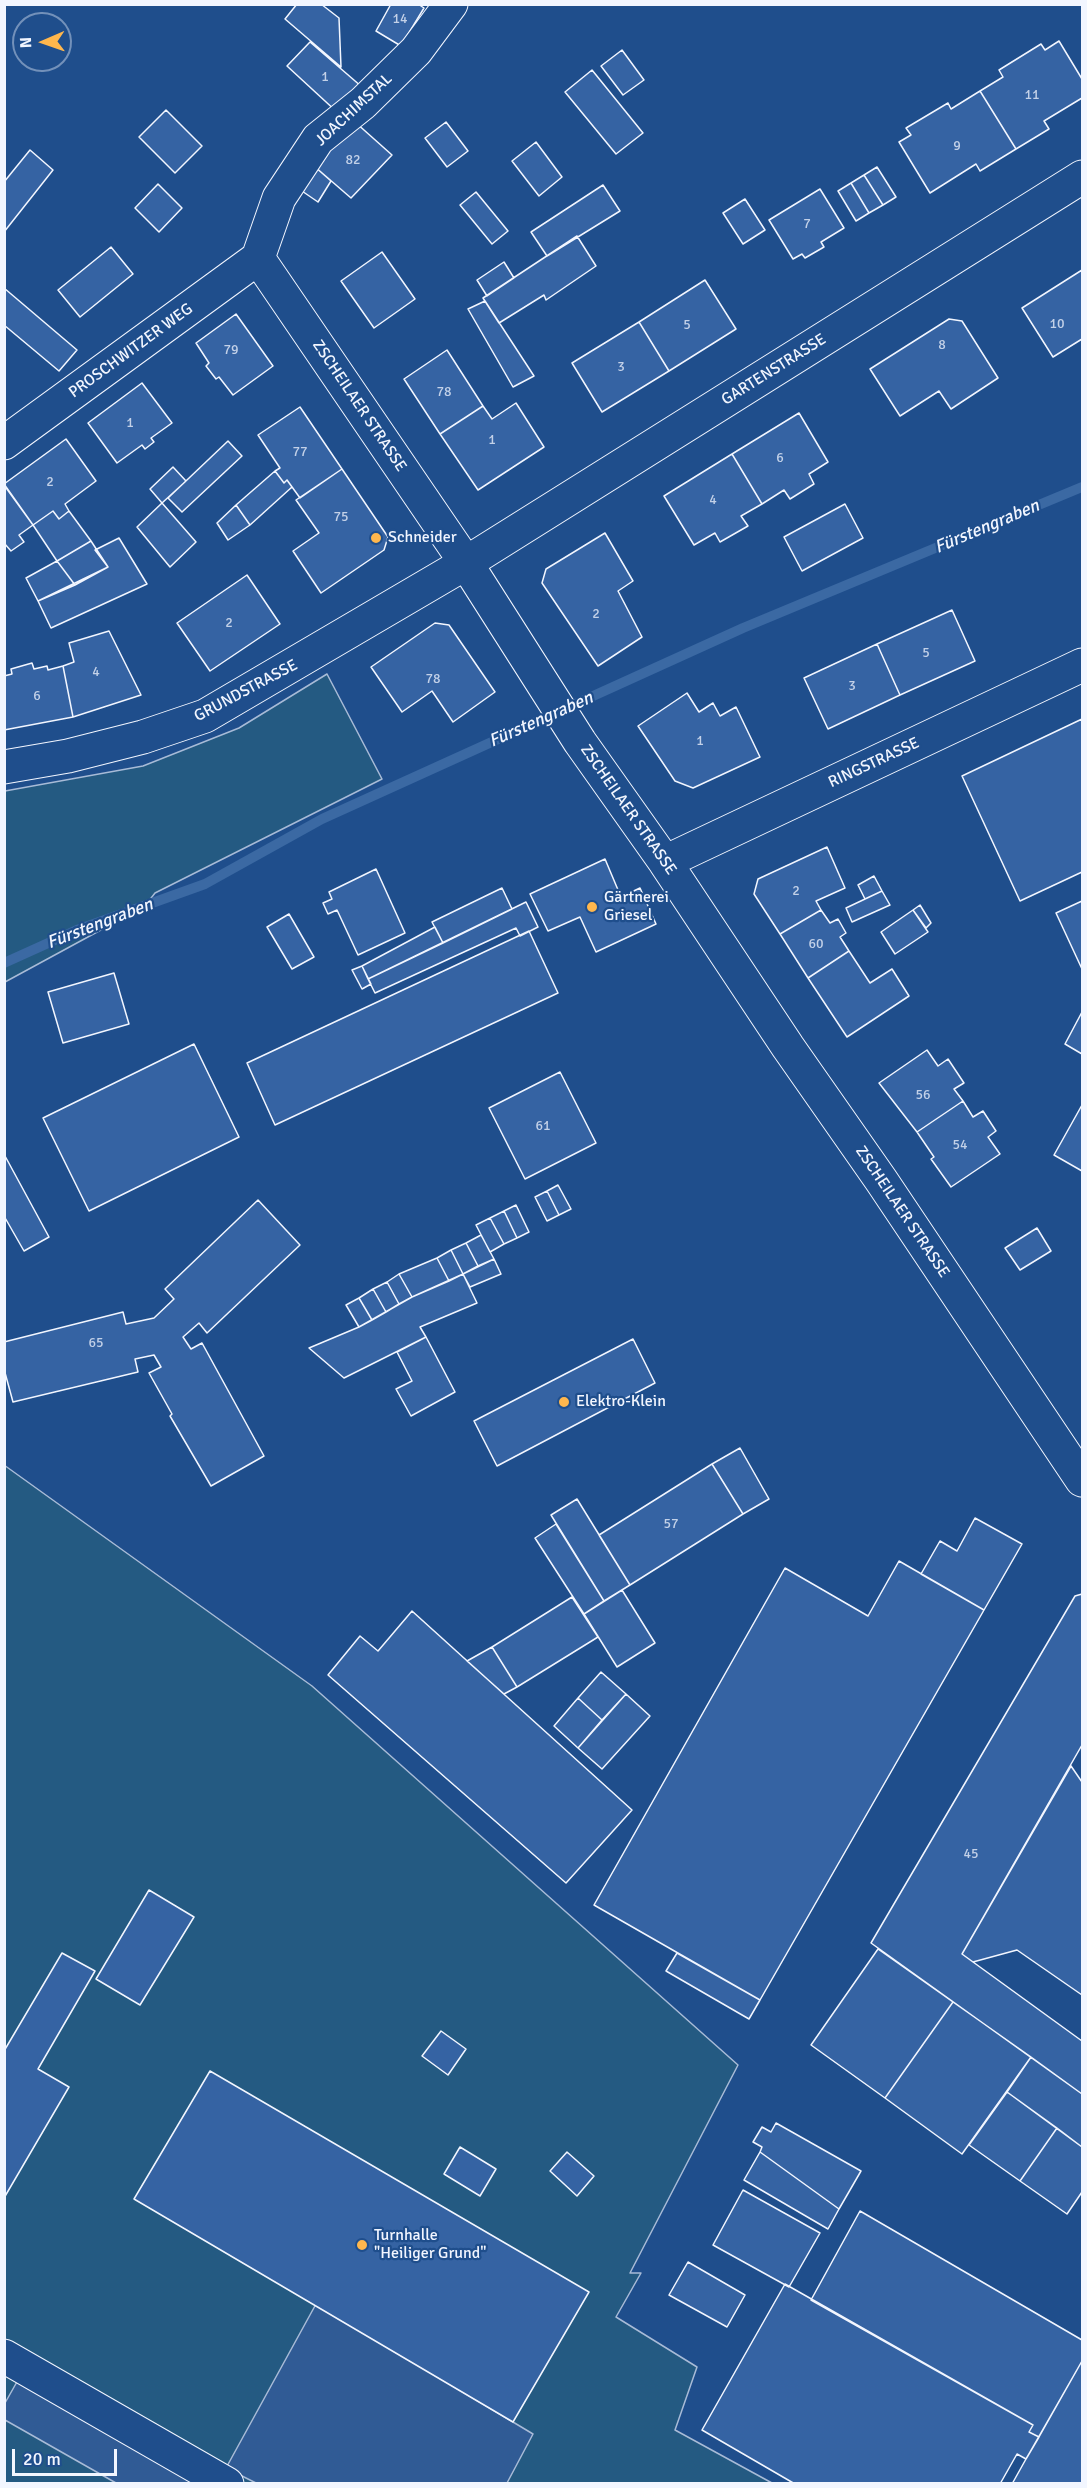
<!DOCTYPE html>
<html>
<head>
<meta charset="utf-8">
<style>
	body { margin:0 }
	#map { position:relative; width:1087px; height:2488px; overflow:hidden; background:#1f4e8c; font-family:Signika,sans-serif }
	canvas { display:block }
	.frame { position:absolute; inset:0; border:6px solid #f2f6ff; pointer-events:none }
	.north { position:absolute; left:12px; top:12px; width:60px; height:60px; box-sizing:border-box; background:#1f4e8c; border:2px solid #7391ba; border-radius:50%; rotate:268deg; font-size:16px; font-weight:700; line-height:24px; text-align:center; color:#f2f6ff }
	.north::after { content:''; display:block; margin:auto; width:21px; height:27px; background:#ffb74d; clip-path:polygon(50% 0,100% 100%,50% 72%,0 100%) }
	.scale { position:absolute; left:12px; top:2449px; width:105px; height:27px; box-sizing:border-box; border:3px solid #f2f6ff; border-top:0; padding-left:8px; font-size:18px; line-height:21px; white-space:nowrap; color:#f2f6ff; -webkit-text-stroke:4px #1f4e8c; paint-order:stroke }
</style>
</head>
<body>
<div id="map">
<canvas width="1087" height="2488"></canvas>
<div class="frame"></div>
<div class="north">N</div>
<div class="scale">20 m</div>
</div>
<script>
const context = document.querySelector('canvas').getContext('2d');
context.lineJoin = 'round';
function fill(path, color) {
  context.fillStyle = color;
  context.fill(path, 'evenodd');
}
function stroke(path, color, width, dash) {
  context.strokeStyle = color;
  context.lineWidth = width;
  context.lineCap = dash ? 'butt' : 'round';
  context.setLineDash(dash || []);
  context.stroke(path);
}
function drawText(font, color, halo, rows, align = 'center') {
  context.font = font + ' Signika,sans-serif';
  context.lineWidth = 4.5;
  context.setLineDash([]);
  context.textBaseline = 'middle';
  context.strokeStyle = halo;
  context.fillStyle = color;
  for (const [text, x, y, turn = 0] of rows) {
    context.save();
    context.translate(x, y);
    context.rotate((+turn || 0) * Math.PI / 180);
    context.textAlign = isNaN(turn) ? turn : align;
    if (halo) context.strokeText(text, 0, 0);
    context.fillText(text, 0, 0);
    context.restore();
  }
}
const green = new Path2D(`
	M 327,674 L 382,779 L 155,893 L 145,906 L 5,982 L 5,791 L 143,766 L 239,728 Z
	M 4,1465 L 312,1686 L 738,2065 L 630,2273 L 641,2273 L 616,2317 L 697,2367 L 675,2430 L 772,2483 L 5,2483 Z`);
fill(green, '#245a82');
stroke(green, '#a8bbd7', 1.5);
const parking = new Path2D(`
	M 316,2304 L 533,2434 L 507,2483 L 256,2483 L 226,2468 Z
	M 18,2380 L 199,2483 L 116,2483 L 5,2420 L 5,2403 Z`);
fill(parking, '#305b95');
stroke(parking, '#a8bbd7', 1.5);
stroke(new Path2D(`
	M 4,963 L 77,930 L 205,884 L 322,819 L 743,628 L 1082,487`), '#3b69a3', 10);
const building = new Path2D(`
	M 297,4 L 321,4 L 339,18 L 341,67 L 285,19 Z
	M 418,4 L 424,8 L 401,46 L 376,31 L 391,4 Z
	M 1059,41 L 1082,79 L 1082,98 L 1044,121 L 1049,129 L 1016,149 L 980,91 L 1003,77 L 999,70 L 1041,44 L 1045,50 Z
	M 310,42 L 362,87 L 338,113 L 287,66 Z
	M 622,50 L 644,80 L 623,95 L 601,66 Z
	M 592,70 L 643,133 L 616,154 L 565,92 Z
	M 980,91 L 1016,149 L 980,171 L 976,164 L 930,193 L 899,142 L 911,135 L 906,128 L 948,103 L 951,109 Z
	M 166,110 L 202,146 L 175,173 L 139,137 Z
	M 355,122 L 392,155 L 351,198 L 314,166 Z
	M 446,122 L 468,151 L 447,167 L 425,138 Z
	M 536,142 L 562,177 L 539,196 L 512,161 Z
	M 30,150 L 53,170 L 4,232 L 4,182 Z
	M 314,166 L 331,181 L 318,202 L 299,189 Z
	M 877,167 L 896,197 L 883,205 L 864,175 Z
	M 864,175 L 883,205 L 869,213 L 851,183 Z
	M 851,183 L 869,213 L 856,221 L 838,191 Z
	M 158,184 L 182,208 L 159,232 L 135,208 Z
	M 603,185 L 620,211 L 547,256 L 531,232 Z
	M 820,189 L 844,228 L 821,242 L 824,247 L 805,258 L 802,254 L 793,259 L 769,220 Z
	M 476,192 L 508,231 L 492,244 L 460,205 Z
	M 745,199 L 765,230 L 743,244 L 723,213 Z
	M 577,236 L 596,266 L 546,300 L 544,295 L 499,323 L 483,298 Z
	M 111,247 L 133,274 L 80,317 L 58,290 Z
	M 382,252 L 415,299 L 374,328 L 341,281 Z
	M 504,262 L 514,278 L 487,296 L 477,280 Z
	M 1082,270 L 1082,339 L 1053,357 L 1022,308 Z
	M 705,280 L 736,329 L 669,371 L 639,322 Z
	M 4,288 L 77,350 L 59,371 L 4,325 Z
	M 485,301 L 534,376 L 513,387 L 468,309 Z
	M 236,314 L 273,366 L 233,395 L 219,377 L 216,379 L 206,366 L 209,363 L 196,343 Z
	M 949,319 L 962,321 L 998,378 L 951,409 L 939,391 L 900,416 L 870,369 Z
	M 639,322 L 669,371 L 602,412 L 572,363 Z
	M 447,350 L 483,406 L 440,434 L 404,379 Z
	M 142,383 L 172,423 L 151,438 L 154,442 L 145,449 L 142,445 L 117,463 L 88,423 Z
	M 516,403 L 544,447 L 478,490 L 440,434 L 483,406 L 492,419 Z
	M 300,407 L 342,469 L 300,498 L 287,480 L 284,483 L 275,471 L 280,468 L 258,435 Z
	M 799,413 L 828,462 L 809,474 L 814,484 L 790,499 L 784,490 L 762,504 L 732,454 Z
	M 66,439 L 96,481 L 65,504 L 69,511 L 59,519 L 53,511 L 33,525 L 4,484 Z
	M 228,441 L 242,456 L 182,512 L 168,498 Z
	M 732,454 L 762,504 L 741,516 L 748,526 L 720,542 L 715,533 L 694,545 L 664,496 Z
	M 173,467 L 186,481 L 162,503 L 150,489 Z
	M 342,469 L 388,537 L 384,550 L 321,593 L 293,551 L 319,533 L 296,500 Z
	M 275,471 L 284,483 L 287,480 L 292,487 L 250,525 L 236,505 Z
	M 4,485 L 33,525 L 19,535 L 24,542 L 11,551 L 4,543 Z
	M 162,503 L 196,542 L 170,567 L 137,527 Z
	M 845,504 L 863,538 L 802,571 L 784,537 Z
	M 236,505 L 250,525 L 228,540 L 217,523 Z
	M 53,511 L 59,519 L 69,511 L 91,541 L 57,561 L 33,525 Z
	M 605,533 L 633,581 L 618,591 L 642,637 L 598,666 L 542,583 L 546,569 Z
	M 119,538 L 147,584 L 51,628 L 38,601 L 108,567 L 95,550 Z
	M 91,541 L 108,567 L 75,585 L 57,561 Z
	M 57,561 L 75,585 L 38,601 L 26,578 Z
	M 247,575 L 280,624 L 210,671 L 177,623 Z
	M 952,610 L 975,661 L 900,695 L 877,644 Z
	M 435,623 L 449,625 L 495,692 L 453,722 L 432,691 L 402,712 L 371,667 Z
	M 109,631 L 141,695 L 73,717 L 63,666 L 74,662 L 69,643 Z
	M 877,644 L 900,695 L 828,729 L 804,678 Z
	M 32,663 L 34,669 L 47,666 L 48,670 L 63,666 L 73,717 L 4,730 L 4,676 L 12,674 L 11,669 Z
	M 687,693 L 699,712 L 713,703 L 720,716 L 736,707 L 760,757 L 693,788 L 675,781 L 638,726 Z
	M 1082,719 L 1082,872 L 1020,901 L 962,776 Z
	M 827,847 L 845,888 L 816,901 L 821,910 L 780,934 L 754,894 L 758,879 Z
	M 605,859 L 621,897 L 640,888 L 656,924 L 596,952 L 580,917 L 548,931 L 530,894 Z
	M 376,869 L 405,933 L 358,955 L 337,910 L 328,914 L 323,903 L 332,899 L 329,892 Z
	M 874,876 L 882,891 L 865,899 L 858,885 Z
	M 502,888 L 512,909 L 443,943 L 432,922 Z
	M 882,891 L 890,905 L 852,922 L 846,908 Z
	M 1082,901 L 1082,969 L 1056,913 Z
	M 526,902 L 538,927 L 520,936 L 516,928 L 375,993 L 368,979 Z
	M 920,905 L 931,923 L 926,928 L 913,910 Z
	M 821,910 L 830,923 L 838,919 L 846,933 L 840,937 L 849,951 L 808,978 L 780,934 Z
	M 913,910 L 928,932 L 895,954 L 881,932 Z
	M 289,914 L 314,957 L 292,969 L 267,927 Z
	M 435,927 L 443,943 L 368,979 L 362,966 Z
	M 529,931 L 558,993 L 275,1125 L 247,1063 Z
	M 849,951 L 870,983 L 892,969 L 909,996 L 847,1037 L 808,978 Z
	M 362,966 L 371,984 L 362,989 L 352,970 Z
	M 114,973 L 129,1024 L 63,1043 L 48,992 Z
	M 1082,1012 L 1082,1054 L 1065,1044 Z
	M 194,1044 L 239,1137 L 89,1211 L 43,1118 Z
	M 927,1050 L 938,1066 L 948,1059 L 964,1083 L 954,1089 L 963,1101 L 917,1132 L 879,1083 Z
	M 560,1072 L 596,1143 L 525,1179 L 489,1108 Z
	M 963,1101 L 973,1117 L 983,1111 L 996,1131 L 988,1137 L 1000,1154 L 951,1187 L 931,1159 L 934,1157 L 917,1132 Z
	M 1082,1105 L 1082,1171 L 1054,1155 Z
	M 5,1156 L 49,1237 L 24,1251 L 4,1216 Z
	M 558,1185 L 571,1209 L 559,1215 L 547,1191 Z
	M 547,1191 L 559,1215 L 547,1221 L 535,1197 Z
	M 258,1200 L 300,1245 L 207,1333 L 199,1323 L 183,1337 L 191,1349 L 202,1343 L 264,1456 L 211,1486 L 170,1416 L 172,1414 L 149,1373 L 161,1367 L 154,1355 L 135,1359 L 138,1372 L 13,1402 L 4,1369 L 4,1342 L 123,1312 L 126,1324 L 154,1318 L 174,1299 L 165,1289 Z
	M 516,1205 L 529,1232 L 517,1238 L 504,1211 Z
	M 504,1211 L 517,1238 L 504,1244 L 490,1218 Z
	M 490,1218 L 504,1244 L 490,1252 L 476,1225 Z
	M 1037,1228 L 1051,1251 L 1020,1270 L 1005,1248 Z
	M 481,1235 L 494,1259 L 478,1266 L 466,1243 Z
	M 466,1243 L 478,1266 L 463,1274 L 451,1250 Z
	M 451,1250 L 463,1274 L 449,1281 L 437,1258 Z
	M 437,1258 L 449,1281 L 412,1297 L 399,1274 Z
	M 494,1259 L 501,1274 L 470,1287 L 463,1274 Z
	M 399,1274 L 412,1297 L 399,1304 L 387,1282 Z
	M 463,1274 L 477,1303 L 420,1327 L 426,1337 L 344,1378 L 309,1348 L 359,1327 L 412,1297 Z
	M 387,1282 L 399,1304 L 386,1312 L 373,1289 Z
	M 373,1289 L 386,1312 L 372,1320 L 359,1298 Z
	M 359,1298 L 372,1320 L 359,1327 L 346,1305 Z
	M 426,1337 L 455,1392 L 411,1416 L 396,1389 L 412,1381 L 397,1352 Z
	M 633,1339 L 655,1383 L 497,1466 L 474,1421 Z
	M 740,1448 L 769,1499 L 743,1514 L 712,1464 Z
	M 712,1464 L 743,1514 L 630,1585 L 599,1535 Z
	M 577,1499 L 630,1585 L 604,1601 L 551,1515 Z
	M 975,1518 L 1022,1544 L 984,1610 L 921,1574 L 940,1541 L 957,1551 Z
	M 556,1524 L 604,1601 L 584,1614 L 535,1538 Z
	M 899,1561 L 984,1610 L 760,2000 L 594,1905 L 785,1568 L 868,1616 Z
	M 622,1590 L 655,1643 L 617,1667 L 584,1614 Z
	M 1082,1594 L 1082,1745 L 962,1954 L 1082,2041 L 1082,2094 L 871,1943 L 1075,1596 Z
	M 572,1597 L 598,1637 L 517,1687 L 492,1647 Z
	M 412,1611 L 632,1810 L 566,1883 L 328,1675 L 360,1636 L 378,1651 Z
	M 492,1647 L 517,1687 L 504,1694 L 467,1661 Z
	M 601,1672 L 626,1694 L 602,1720 L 578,1698 Z
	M 626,1694 L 650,1716 L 602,1769 L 578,1748 Z
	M 578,1698 L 602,1720 L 578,1748 L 554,1726 Z
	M 1071,1766 L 1082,1782 L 1082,1995 L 1017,1950 L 973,1962 L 962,1954 Z
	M 149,1890 L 194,1917 L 140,2005 L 96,1979 Z
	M 878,1949 L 953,2002 L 885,2098 L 811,2045 Z
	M 62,1953 L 95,1971 L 38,2069 L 69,2087 L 4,2198 L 4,2051 Z
	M 677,1953 L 760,2000 L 749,2019 L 666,1971 Z
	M 953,2002 L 1031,2057 L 962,2154 L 885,2098 Z
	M 441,2031 L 466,2049 L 448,2075 L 422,2056 Z
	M 1031,2057 L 1082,2094 L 1082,2147 L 1007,2092 Z
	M 210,2071 L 589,2292 L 513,2422 L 134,2199 Z
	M 1007,2092 L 1057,2128 L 1020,2181 L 969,2145 Z
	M 776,2123 L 861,2171 L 839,2209 L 760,2152 L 762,2147 L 753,2142 L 762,2127 L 771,2132 Z
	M 1057,2128 L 1082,2147 L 1082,2192 L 1067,2214 L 1020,2181 Z
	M 460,2147 L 496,2169 L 480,2196 L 444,2174 Z
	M 567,2152 L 594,2176 L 577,2196 L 550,2171 Z
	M 760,2152 L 839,2209 L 828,2229 L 744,2180 Z
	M 743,2190 L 820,2233 L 789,2287 L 713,2245 Z
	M 860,2211 L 1082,2340 L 1082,2361 L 1039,2437 L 1029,2432 L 1033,2425 L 811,2300 Z
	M 688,2262 L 745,2295 L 727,2327 L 669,2295 Z
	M 785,2284 L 1033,2425 L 1029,2432 L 1039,2437 L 1026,2459 L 1017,2454 L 1000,2484 L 795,2484 L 702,2430 Z
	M 1082,2361 L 1082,2484 L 1012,2484 L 1026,2459 Z`);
fill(building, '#3563a3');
stroke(building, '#f2f6ff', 1.5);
const minor = new Path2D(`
	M 258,258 L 466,563 L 580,742 L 665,862 L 788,1047 L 881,1180 L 1082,1480
	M 258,258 L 279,198 L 318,139 L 363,103 L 416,51 L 451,4
	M 4,443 L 258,258
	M 4,767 L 68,756 L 143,737 L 205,716 L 466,563 L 1082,177
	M 665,862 L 1082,665
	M 4,2356 L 227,2484`);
stroke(minor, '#f2f6ff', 35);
stroke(minor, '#1f4e8c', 33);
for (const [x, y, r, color] of [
	[376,538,6,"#ffb74d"],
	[592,907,6,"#ffb74d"],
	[564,1402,6,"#ffb74d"],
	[362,2245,6,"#ffb74d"]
]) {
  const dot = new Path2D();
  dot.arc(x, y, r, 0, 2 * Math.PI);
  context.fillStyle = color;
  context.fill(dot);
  stroke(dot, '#1f4e8c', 2);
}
drawText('14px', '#c3d1e8', null, [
	["14",400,19],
	["1",325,77],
	["11",1032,95],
	["9",957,146],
	["82",353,160],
	["7",807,224],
	["10",1057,324],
	["5",687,325],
	["8",942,345],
	["79",231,350],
	["3",621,367],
	["78",444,392],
	["1",130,423],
	["1",492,440],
	["77",300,452],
	["6",780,458],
	["2",50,482],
	["4",713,500],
	["75",341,517],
	["2",596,614],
	["2",229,623],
	["5",926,653],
	["4",96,672],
	["78",433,679],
	["3",852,686],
	["6",37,696],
	["1",700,741],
	["2",796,891],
	["60",816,944],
	["56",923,1095],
	["61",543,1126],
	["54",960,1145],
	["65",96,1343],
	["57",671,1524],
	["45",971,1854]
]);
drawText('16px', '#f2f6ff', '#1f4e8c', [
	["JOACHIMSTAL",354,110,-43],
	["PROSCHWITZER WEG",131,351,-36],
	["GARTENSTRASSE",774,370,-32],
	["ZSCHEILAER STRASSE",359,406,56],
	["GRUNDSTRASSE",246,691,-28],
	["RINGSTRASSE",874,763,-25],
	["ZSCHEILAER STRASSE",628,810,55],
	["ZSCHEILAER STRASSE",902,1212,56]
]);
drawText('16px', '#f2f6ff', '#1f4e8c', [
	["Schneider",388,538],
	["Gärtnerei",604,898],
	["Griesel",604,916],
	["Elektro-Klein",576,1402],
	["Turnhalle",374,2236],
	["\"Heiliger Grund\"",374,2254]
], 'left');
drawText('italic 18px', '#f2f6ff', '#1f4e8c', [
	["Fürstengraben",987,527,-23],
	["Fürstengraben",541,720,-24],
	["Fürstengraben",100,924,-21]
]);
</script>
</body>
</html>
